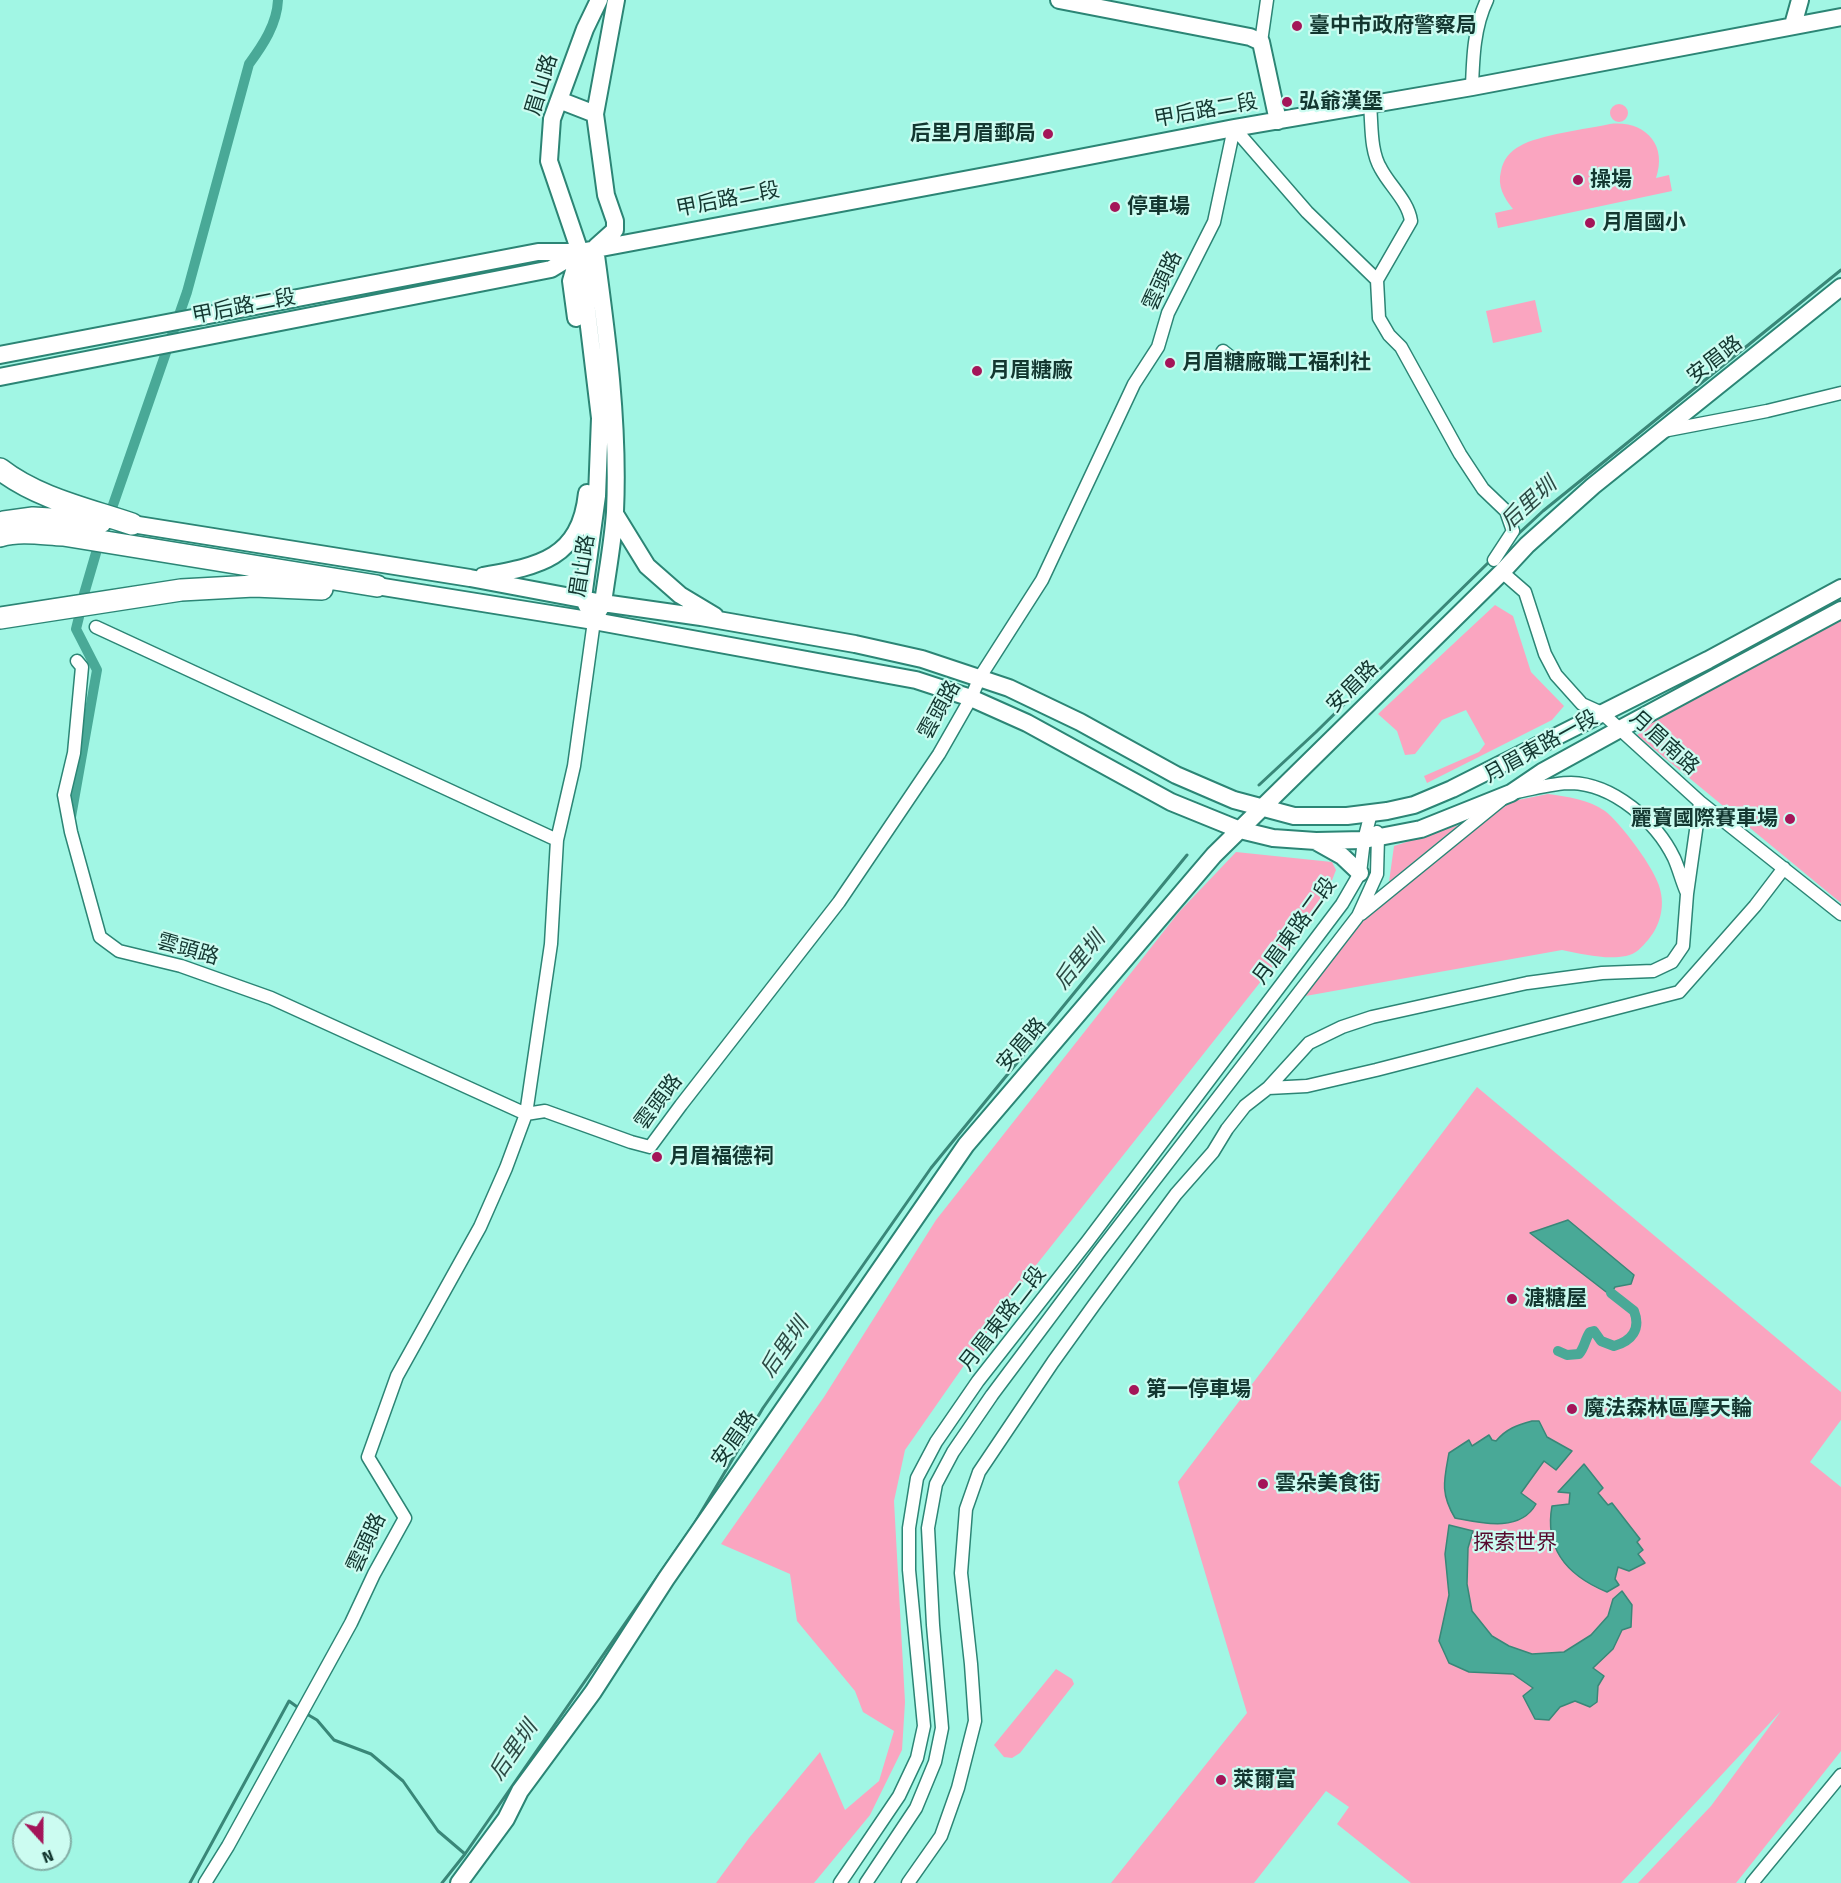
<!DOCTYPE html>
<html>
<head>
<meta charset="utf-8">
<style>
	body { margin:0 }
	#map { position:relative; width:1841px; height:1883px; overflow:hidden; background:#a1f6e4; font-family:"Fira Sans",sans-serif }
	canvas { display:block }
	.north { position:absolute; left:12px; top:1811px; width:60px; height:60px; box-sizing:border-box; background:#ccfcf1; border:2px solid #82ada4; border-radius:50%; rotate:159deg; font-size:16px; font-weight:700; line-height:24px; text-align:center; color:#133730 }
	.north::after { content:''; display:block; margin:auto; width:21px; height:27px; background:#a41559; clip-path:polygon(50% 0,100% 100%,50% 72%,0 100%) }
</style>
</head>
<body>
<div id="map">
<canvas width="1841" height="1883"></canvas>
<div class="north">N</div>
</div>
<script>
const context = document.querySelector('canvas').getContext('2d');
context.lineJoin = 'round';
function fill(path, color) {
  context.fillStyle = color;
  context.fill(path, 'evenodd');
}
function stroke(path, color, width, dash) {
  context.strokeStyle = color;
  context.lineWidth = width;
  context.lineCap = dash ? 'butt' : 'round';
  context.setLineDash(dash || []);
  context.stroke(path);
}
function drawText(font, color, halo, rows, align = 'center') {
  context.font = font + ' "Fira Sans","Noto Sans TC",sans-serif';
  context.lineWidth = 4.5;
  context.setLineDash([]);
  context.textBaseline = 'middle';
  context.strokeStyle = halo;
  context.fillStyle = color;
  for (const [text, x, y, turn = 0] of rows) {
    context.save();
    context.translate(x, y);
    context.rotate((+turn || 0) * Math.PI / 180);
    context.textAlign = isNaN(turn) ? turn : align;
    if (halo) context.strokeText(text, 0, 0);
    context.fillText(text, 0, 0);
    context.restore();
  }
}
fill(new Path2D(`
	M1610 113a9 9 0 1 1 18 0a9 9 0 1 1-18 0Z
	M 1610,124 C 1644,120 1668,144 1656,178 L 1669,175 L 1672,191 L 1498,228 L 1495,213 L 1513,209 C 1504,198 1497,186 1501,171 C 1503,160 1510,151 1520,146 C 1538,135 1587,129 1610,124 Z
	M 1535,300 L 1542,332 L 1493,343 L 1486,311 Z
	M 1495,605 L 1513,616 L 1531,672 L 1564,706 L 1552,720 L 1427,783 L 1424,776 L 1479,752 L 1485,744 L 1466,710 L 1442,720 L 1415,754 L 1405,755 L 1397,731 L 1378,714 Z
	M 1841,616 L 1841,903 L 1637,735 L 1643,731 L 1649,720 Z
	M 1548,794 C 1568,797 1588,799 1605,811 C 1620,822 1656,870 1660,889 C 1665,907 1660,926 1648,940 C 1642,947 1636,954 1626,956 C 1606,960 1582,954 1562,950 L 1300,997 L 1361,921 L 1508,802 Z
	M 1459,825 L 1389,882 L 1394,846 Z
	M 1236,852 L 1332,862 L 1336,870 L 1323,903 L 1018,1288 L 905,1450 L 894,1501 L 905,1702 L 902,1750 L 870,1815 L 814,1883 L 716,1883 L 749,1838 L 820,1752 L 845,1810 L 879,1781 L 894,1731 L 863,1712 L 855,1691 L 797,1621 L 790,1574 L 721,1544 L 824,1397 L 936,1220 L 1179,912 Z
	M 1477,1087 L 1841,1392 L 1841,1420 L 1810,1462 L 1841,1487 L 1841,1751 L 1736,1883 L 1638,1883 L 1711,1806 L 1781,1711 L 1621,1883 L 1411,1883 L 1337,1824 L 1349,1807 L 1326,1791 L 1254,1883 L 1111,1883 L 1247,1713 L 1178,1482 Z
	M 1056,1669 L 1072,1679 L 1074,1684 L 1020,1753 L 1012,1758 L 1004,1757 L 994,1745 Z`), '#faa5c0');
const water = new Path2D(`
	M 1568,1220 L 1634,1275 L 1631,1284 L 1615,1287 L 1610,1295 L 1530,1233 Z
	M 1532,1421 L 1539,1421 L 1547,1437 L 1572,1451 L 1556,1470 L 1544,1461 L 1521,1493 L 1536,1504 C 1520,1533 1481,1523 1455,1518 C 1440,1493 1444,1480 1449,1453 L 1469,1440 L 1472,1446 L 1489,1435 L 1492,1440 L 1496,1441 C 1506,1429 1517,1425 1532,1421 Z
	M 1584,1464 L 1603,1488 L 1598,1493 L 1608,1505 L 1612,1503 L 1640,1539 L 1637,1542 L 1643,1550 L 1638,1554 L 1645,1563 L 1629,1571 L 1618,1567 L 1615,1579 L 1619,1585 L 1607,1592 C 1568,1576 1544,1550 1552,1506 L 1569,1504 L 1570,1493 L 1558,1492 Z
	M 1449,1525 L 1473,1531 L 1468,1548 L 1467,1584 L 1472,1611 L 1492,1636 L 1509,1646 L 1532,1654 L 1564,1652 L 1591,1635 L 1608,1616 L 1613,1599 L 1622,1591 L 1632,1605 L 1631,1627 L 1622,1630 L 1613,1649 L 1593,1668 L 1604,1676 L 1598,1686 L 1597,1702 L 1590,1707 L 1575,1701 L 1560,1707 L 1549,1720 L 1535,1719 L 1523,1696 L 1533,1688 L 1513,1674 L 1469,1672 L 1449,1663 L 1439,1641 L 1449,1595 L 1445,1554 Z`);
fill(water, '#49a997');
stroke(water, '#398778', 1.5);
stroke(new Path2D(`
	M 1515,537 L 1543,511 L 1841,270
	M 1259,785 L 1316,732 L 1491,560
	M 305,1713 L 317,1720 L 334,1740 L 371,1754 L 403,1781 L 438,1831 L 465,1854
	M 190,1883 L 289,1701 L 300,1709
	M 442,1883 L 465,1854 L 694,1524 L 763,1408 L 931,1168 L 1187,855`), '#398778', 3);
stroke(new Path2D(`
	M 113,505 L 187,292 L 249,64 C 263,45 277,24 278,0
	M 84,594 L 96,553
	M 71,817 L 97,670 L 76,629 L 79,617
	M 1558,1351 L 1567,1355 L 1579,1354 C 1585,1347 1585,1339 1590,1332 L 1594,1331 L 1601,1341 L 1614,1346 C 1632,1341 1641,1329 1634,1311 L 1611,1293`), '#49a997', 10);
const street = new Path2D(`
	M 1261,42 L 1267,0
	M 1472,87 C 1473,57 1474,27 1487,0
	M 1370,105 C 1372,125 1370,151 1381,169 C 1390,186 1408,201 1411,221 L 1377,280 L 1379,318 L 1389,335 L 1401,347 L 1460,454 L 1483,489 L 1506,511 L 1513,531 L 1494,560
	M 1234,128 L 1307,212 L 1377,280
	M 1219,358 L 1223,351 L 1233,359
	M 1663,431 L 1767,411 L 1841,393
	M 1502,572 L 1525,592 L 1545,654 L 1556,675 L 1582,704 L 1602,713 L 1700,802 L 1841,914
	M 96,627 L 557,840
	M 77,661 L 82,667 L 74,753 L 64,795 L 71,832 L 100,937 L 119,951 L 181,966 L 271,998 L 526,1114 L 545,1111 L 631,1142 L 650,1147 L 681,1105 L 839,902 L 939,754 L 971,698 L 980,677 L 1042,580 L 1134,384 L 1158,347 L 1168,313 L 1214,222 L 1234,128
	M 1516,792 C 1533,789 1553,783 1571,783 C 1613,784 1656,821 1674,858 C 1679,869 1682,882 1687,893
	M 1361,914 L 1501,800
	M 1268,1088 L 1307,1086 L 1376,1070 L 1679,992 L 1755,906 L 1784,868
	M 205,1883 L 228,1846 L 351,1623 L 374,1574 L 405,1518 L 368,1457 L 397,1376 L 480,1227 L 506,1168 L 526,1114 L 551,944 L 557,840 L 574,766 L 594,621
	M 840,1883 L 899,1796 L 917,1758 L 924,1726 L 909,1570 L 909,1528 L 917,1478 L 936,1442 L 978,1381 L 1087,1242 L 1342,904 L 1360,873 L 1364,840 L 1371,813
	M 866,1883 L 916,1808 L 935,1762 L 942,1728 L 933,1625 L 928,1528 L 936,1484 L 953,1452 L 992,1395 L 1099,1252 L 1358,916 L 1377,874 L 1378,837 L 1377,832
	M 908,1883 L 941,1836 L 958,1788 L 975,1721 L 971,1664 L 961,1573 L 966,1509 L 979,1472 L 1053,1362 L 1094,1305 L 1176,1194 L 1213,1152 L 1227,1129 L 1245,1106 L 1268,1088 L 1309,1043 L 1342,1027 L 1372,1017 L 1458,998 L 1527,983 L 1602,973 L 1653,971 L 1672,962 L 1683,946 L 1687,894 L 1700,802
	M 1752,1883 L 1841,1775`);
const secondary = new Path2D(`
	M 1059,0 L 1250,37 L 1261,42 L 1278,121
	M 1793,25 L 1800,0
	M 559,100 L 595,114
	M 596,247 L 615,230 L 615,221 L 606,195 L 595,114 L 616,0
	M 595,248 C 607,336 619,423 615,512 C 613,542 607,573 603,603 L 598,612
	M 576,318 L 571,281 L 577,261
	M 0,355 L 538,252 L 580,252 L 1017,170 L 1234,128 L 1472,87 L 1841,17
	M 0,377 L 551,269 L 579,252
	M 615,514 L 647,566 L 680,595 L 715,616
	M 132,524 L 470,578 L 603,603 L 701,617 L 855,644 L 922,659 L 1009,688 L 1080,722 L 1176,775 L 1234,800 L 1294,816 L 1347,816 L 1387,811 L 1414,805 L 1452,789 L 1708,660 L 1841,588
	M 483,576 C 539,566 580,559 587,493
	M 377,586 L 594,621 L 916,680 L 971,698 L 1027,723 L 1171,802 L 1240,830 L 1273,838 L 1316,841 L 1364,840 L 1421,829 L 1511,793 L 1542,772 L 1620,729 L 1841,610
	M 587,606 L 583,598 L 597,496 L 600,418 L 580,252 L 549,161 L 552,119 L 585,29 L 599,0
	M 1317,842 L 1342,856 L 1360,873
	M 459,1883 L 506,1819 L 520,1791 L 593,1692 L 666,1579 L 966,1145 L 1214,855 L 1502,572 L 1527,545 L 1593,486 L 1841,287`);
const highway = new Path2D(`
	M 0,469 C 37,498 88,509 132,524
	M 4,522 L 33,518 L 101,522
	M 0,536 C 20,530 42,534 63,535 L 377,586
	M 0,618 L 181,590 L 254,586 L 322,589`);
stroke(street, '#2c8575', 15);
stroke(secondary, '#2c8575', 20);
stroke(highway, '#2c8575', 24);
stroke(street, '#fff', 12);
stroke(secondary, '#fff', 16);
stroke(highway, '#fff', 21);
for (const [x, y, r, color] of [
	[1297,26,6,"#a41559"],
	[1287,102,6,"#a41559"],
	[1048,134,6,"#a41559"],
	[1578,180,6,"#a41559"],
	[1115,207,6,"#a41559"],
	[1590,223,6,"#a41559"],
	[1170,363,6,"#a41559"],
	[977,371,6,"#a41559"],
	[1790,819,6,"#a41559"],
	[657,1157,6,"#a41559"],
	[1512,1299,6,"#a41559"],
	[1134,1390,6,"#a41559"],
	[1572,1409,6,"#a41559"],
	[1263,1484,6,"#a41559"],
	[1221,1780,6,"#a41559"]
]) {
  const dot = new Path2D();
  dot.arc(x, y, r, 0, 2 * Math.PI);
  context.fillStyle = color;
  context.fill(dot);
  stroke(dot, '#ccfcf1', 2);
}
drawText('bold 21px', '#133730', '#ccfcf1', [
	["臺中市政府警察局",1309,26],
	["弘爺漢堡",1299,102],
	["后里月眉郵局",1036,134,"right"],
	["操場",1590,180],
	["停車場",1127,207],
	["月眉國小",1602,223],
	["月眉糖廠職工福利社",1182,363],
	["月眉糖廠",989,371],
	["麗寶國際賽車場",1778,819,"right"],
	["月眉福德祠",669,1157],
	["溏糖屋",1524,1299],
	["第一停車場",1146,1390],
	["魔法森林區摩天輪",1584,1409],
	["雲朵美食街",1275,1484],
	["萊爾富",1233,1780]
], 'left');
drawText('21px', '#133730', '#ccfcf1', [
	["眉山路",542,85,-73],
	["甲后路二段",1206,111,-10],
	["甲后路二段",728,200,-11],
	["雲頭路",1163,281,-65],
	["甲后路二段",244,307,-11],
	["安眉路",1715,360,-38],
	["眉山路",583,566,-81],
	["安眉路",1353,687,-45],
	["雲頭路",940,710,-61],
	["月眉南路",1664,743,42],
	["月眉東路一段",1541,747,-29],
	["月眉東路二段",1295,931,-54],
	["雲頭路",188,950,16],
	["安眉路",1022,1045,-49],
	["雲頭路",659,1102,-53],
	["月眉東路二段",1003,1319,-52],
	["安眉路",735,1439,-55],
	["雲頭路",367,1543,-65]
]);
drawText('21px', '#56072c', '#ccfcf1', [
	["探索世界",1515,1543]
]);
drawText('italic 22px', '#2c4a44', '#ccfcf1', [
	["后里圳",1529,504,-42],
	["后里圳",1080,961,-51],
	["后里圳",785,1348,-55],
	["后里圳",514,1751,-55]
]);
</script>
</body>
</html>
